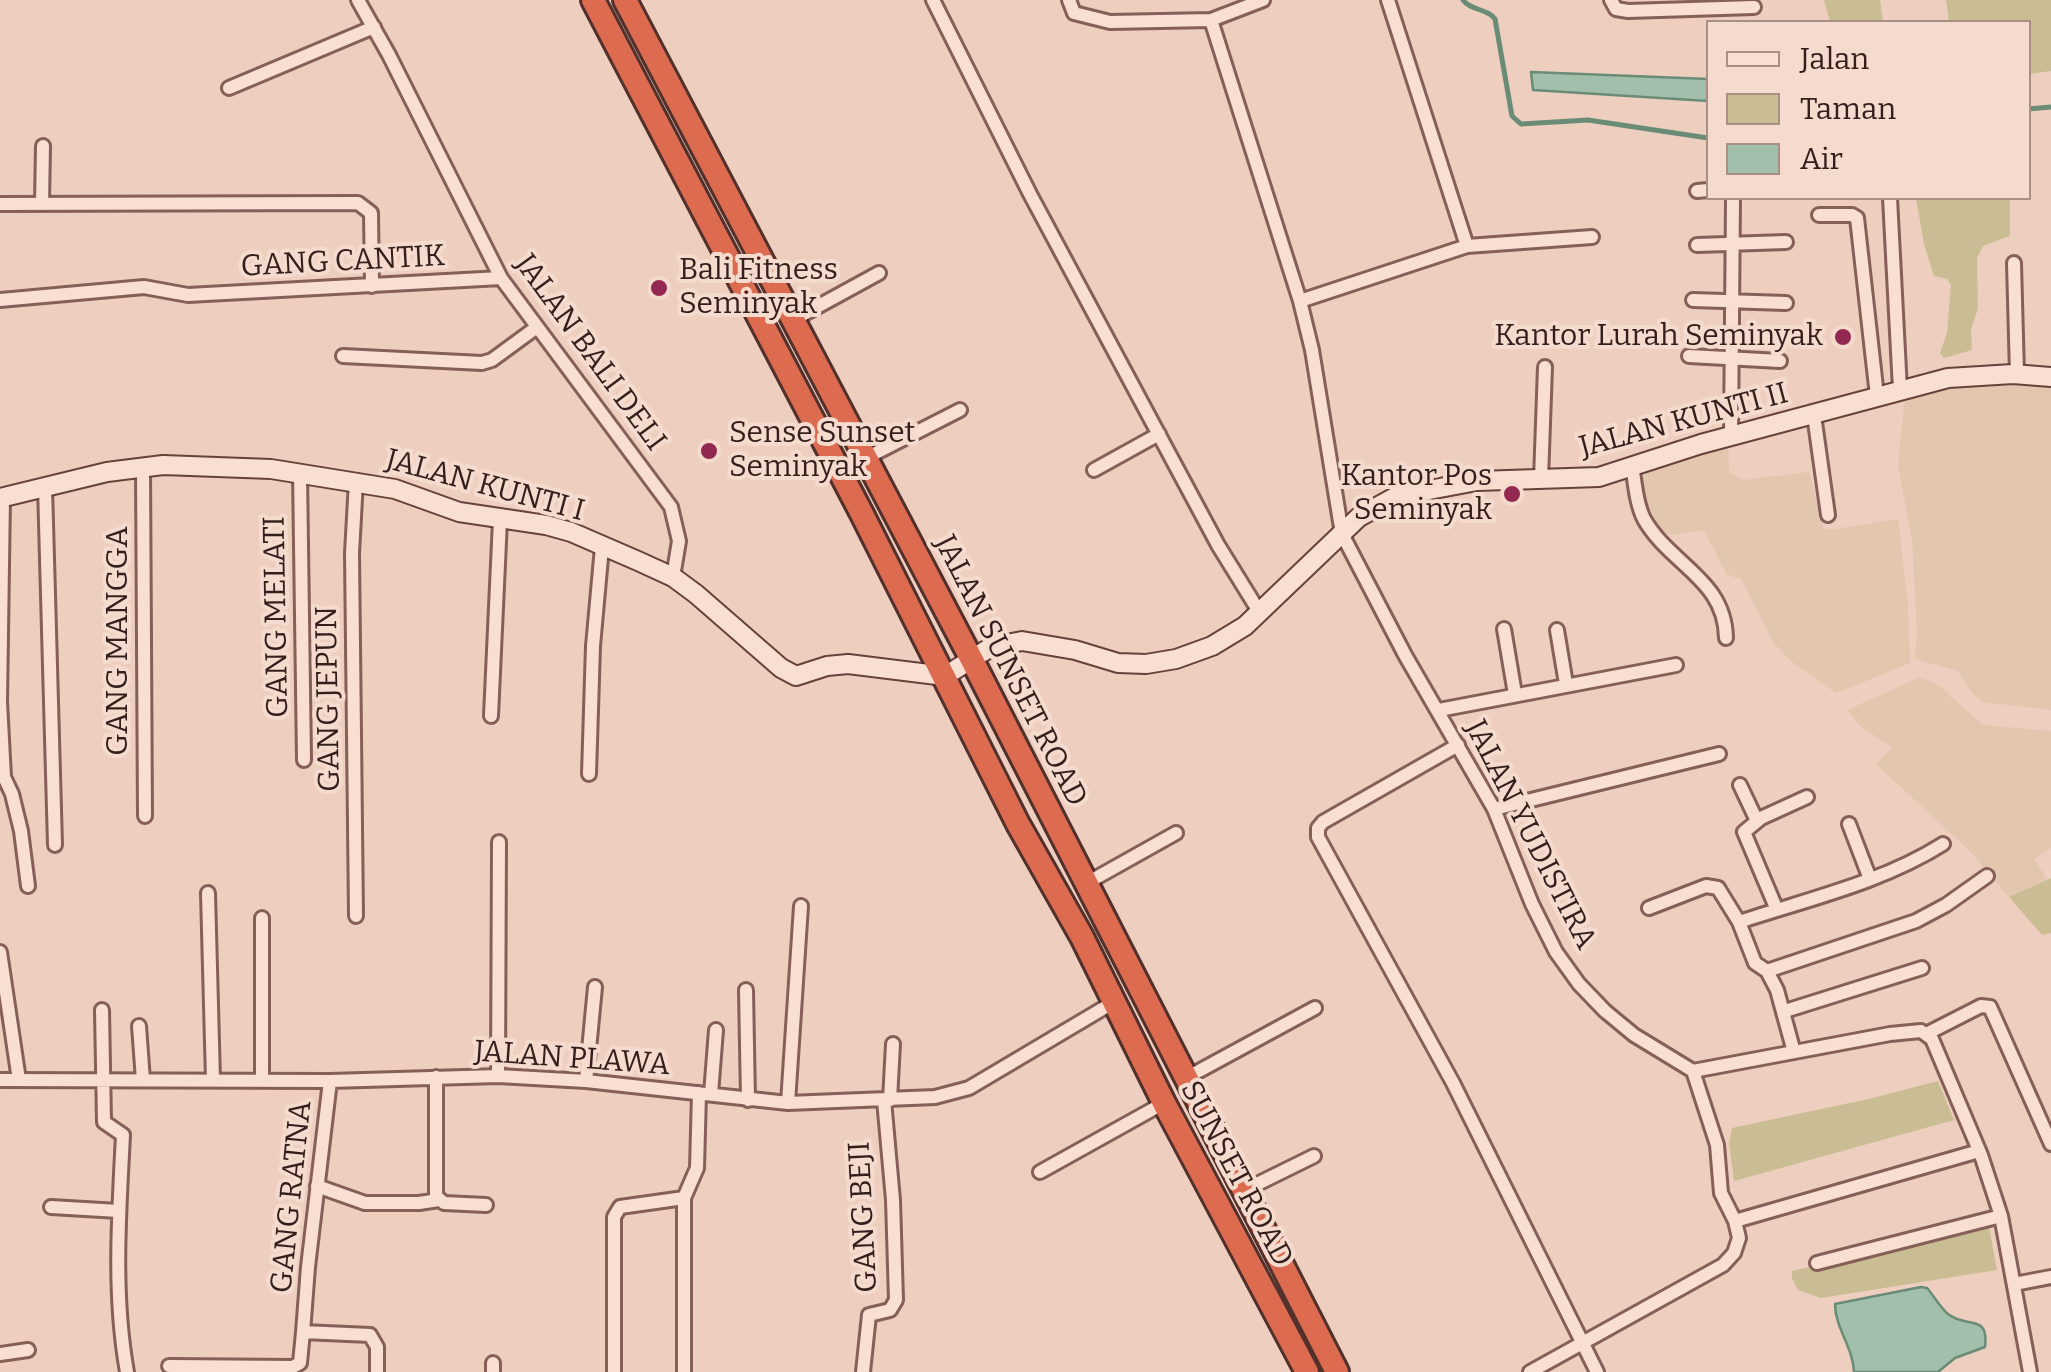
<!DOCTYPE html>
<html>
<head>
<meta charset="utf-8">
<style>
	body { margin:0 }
	#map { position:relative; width:2051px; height:1372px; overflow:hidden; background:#edcebf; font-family:Bitter,serif }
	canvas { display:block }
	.legend { position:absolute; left:1706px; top:20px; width:325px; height:180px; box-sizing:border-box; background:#f4dbce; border:2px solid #a89087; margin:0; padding:12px 18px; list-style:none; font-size:30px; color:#351f1c }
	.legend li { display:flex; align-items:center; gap:20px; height:50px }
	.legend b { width:50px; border:2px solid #a89087 }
</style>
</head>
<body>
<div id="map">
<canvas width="2051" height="1372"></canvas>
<ul class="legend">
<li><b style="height:12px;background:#f8dfd2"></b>Jalan</li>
<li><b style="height:28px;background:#cabd93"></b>Taman</li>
<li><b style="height:28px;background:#a2bfac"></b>Air</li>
</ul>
</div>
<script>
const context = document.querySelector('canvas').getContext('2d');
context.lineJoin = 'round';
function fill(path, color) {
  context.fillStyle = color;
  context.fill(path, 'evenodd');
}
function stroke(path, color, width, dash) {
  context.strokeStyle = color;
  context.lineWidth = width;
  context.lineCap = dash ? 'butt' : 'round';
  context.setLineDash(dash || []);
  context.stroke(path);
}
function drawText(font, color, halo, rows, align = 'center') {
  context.font = font + ' Bitter,serif';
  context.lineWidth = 8;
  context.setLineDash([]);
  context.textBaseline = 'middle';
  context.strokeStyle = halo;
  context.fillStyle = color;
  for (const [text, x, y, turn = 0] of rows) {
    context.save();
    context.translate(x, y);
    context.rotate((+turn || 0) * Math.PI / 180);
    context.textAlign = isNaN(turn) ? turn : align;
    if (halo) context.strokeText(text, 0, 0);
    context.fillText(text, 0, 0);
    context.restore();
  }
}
fill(new Path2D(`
	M 2033,382 L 2051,385 L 2051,710 L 1983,702 L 1972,693 L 1958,671 L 1915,659 L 1917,630 L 1912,539 L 1898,466 L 1905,398 L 1947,383 Z
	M 1728,447 L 1729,473 L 1743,480 L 1809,472 L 1823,528 L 1829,530 L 1898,519 L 1908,606 L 1910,663 L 1836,693 L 1791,661 L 1773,642 L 1741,579 L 1727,575 L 1704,530 L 1673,535 L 1662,531 L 1652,513 L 1638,472 Z
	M 1919,678 L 1931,681 L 1944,690 L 1983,725 L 2051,731 L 2051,848 L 2034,859 L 2047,879 L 2009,897 L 1969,850 L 1876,764 L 1892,747 L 1860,726 L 1847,710 Z`), '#e2c6ad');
fill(new Path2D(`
	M 1824,0 L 1880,0 L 1883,22 L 1830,22 Z
	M 1946,0 L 2051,0 L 2051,71 L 2029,74 L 2028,22 L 1949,22 Z
	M 1916,198 L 2010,198 L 2010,236 L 1983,246 L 1977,258 L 1978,309 L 1971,329 L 1972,350 L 1944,358 L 1940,353 L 1947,333 L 1951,285 L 1947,279 L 1934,276 L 1924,244 Z
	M 2051,878 L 2051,933 L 2042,935 L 2009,897 Z
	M 1938,1081 L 1954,1120 L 1734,1181 L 1729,1143 L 1732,1128 L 1873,1098 Z
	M 1989,1227 L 1997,1270 L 1821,1298 L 1798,1290 L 1792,1278 L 1792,1271 Z`), '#cabd93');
const water = new Path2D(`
	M 1531,72 L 1708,79 L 1708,101 L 1533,90 Z
	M 1921,1287 L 1927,1288 C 1934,1296 1940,1307 1948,1314 C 1967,1329 1989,1313 1985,1347 L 1955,1358 L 1938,1372 L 1854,1372 C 1853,1347 1835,1328 1835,1304 Z`);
fill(water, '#a2bfac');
stroke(water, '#6a8c77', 2.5);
stroke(new Path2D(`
	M 1463,0 C 1471,11 1487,8 1495,19 L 1512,116 L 1521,124 L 1588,120 L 1708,138
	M 2028,109 L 2051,107`), '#6a8c77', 5);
const street = new Path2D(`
	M 358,0 L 389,55 L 501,278 L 671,507 L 679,541 L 673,577
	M 933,0 L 1030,194 L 1218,545 L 1260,613
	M 1069,0 L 1074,13 L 1110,22 L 1211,20 L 1263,0
	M 1388,0 L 1467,246
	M 1611,0 L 1616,9 L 1628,11 L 1754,7
	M 1211,20 L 1300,301 L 1312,350 L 1342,534 L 1405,655 L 1494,809 L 1532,904 L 1556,952 L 1579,984 L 1605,1011 L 1634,1035 L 1693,1071 L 1890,1034 L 1921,1031 L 1932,1039 L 1981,1155 L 2001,1216 L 2030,1372
	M 229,88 L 374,27
	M 1697,191 L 1708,190
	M 1890,198 L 1900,390
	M 0,204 L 358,203 L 371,213 L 372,286
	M 42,204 L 43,146
	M 1819,215 L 1852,215 L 1857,218 L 1877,396
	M 1697,245 L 1786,242
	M 2014,263 L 2017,374
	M 0,300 L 144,287 L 188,295 L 501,278
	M 1693,300 L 1786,303
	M 1300,301 L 1467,246 L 1592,237
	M 793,320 L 879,273
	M 343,356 L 482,363 L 492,360 L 537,327
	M 1689,356 L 1780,361
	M 1814,415 L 1828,515
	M 1731,436 L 1733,198
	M 866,458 L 960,410
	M 1632,465 C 1635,483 1636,503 1644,519 C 1670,565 1725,579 1726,638
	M 143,467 L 145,816
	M 1094,470 L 1159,434
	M 300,472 L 304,760
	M 1541,479 L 1545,367
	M 45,487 L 55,845
	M 3,497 L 0,702 L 4,777 L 12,794 L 21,831 L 28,886
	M 1504,629 L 1515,694
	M 1557,630 L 1566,684
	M 1439,710 L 1676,665
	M 491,716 L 500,520
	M 1458,745 L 1323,822 L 1318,828 L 1318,837 L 1453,1083 L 1597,1372
	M 589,774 L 593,646 L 602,547
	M 1740,785 L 1757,821
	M 1494,809 L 1719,754
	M 1849,824 L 1870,879
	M 1085,884 L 1176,833
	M 208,893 L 213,1080
	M 1649,908 L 1706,886 L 1718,888 L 1739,922 L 1755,963 L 1767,971 L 1777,990 L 1794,1052
	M 1777,910 L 1744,832 L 1761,818 L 1807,797
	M 356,916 L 352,553 L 356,481
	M 262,918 L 262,1080
	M 1739,922 C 1808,899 1881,883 1943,844
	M 0,952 L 19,1080
	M 1767,971 L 1916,921 L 1946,905 L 1987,876
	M 746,990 L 748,1100
	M 102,1010 L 104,1122 L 123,1135 C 119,1214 113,1294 127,1372
	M 1785,1011 L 1922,968
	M 139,1026 L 143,1080
	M 1926,1034 L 1981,1006 L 1990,1007 L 2051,1144
	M 498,1076 L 499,842
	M 436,1077 L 436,1196 L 444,1203 L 486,1205
	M 1186,1078 L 1315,1008
	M 0,1080 L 330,1081 L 498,1076 L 586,1081 L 788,1103 L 935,1097 L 969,1088 L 1114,1002
	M 330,1081 L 308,1267 L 303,1332 L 370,1335 L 377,1347 L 377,1372
	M 586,1081 L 595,987
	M 711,1094 L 716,1030
	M 890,1100 L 893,1044
	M 788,1103 L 801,906
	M 1040,1172 L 1164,1103
	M 317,1186 L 365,1203 L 419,1203 L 439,1200
	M 1245,1190 L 1314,1156
	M 51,1207 L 119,1211
	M 1735,1221 L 1979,1151
	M 1817,1263 L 2001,1216
	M 2014,1284 L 2051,1277
	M 0,1354 L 28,1350
	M 169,1366 L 293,1367 L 300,1363 L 303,1332
	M 493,1372 L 493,1363
	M 614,1372 L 614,1217 L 620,1207 L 684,1198
	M 684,1372 L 684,1198 L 697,1168 L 699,1093
	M 863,1372 L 869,1315 L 890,1310 L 896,1300 L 893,1200 L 884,1100
	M 1530,1372 L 1723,1265 L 1734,1253 L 1739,1238 L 1735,1221 L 1721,1193 L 1717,1145 L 1693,1071`);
const secondary = new Path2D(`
	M 0,498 L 107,472 L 163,465 L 271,469 L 395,489 L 459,512 L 546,525 L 571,532 L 638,561 L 673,577 L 696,594 L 781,668 L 796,676 L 827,666 L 848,664 L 945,676 L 991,647 L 1022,641 L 1075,650 L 1118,663 L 1146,664 L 1176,659 L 1212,646 L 1245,626 L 1359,517 L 1397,496 L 1477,481 L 1599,477 L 1701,444 L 1948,378 L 2013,374 L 2051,377`);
const highway = new Path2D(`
	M 593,0 L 862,514 L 1018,824 L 1082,937 L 1164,1103 L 1307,1372
	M 625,0 L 972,660 L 1337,1372`);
stroke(street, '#855f58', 18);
stroke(secondary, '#67413b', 22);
stroke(highway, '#52302c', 28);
stroke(street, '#f8dfd2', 12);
stroke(secondary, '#f8dfd2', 18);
stroke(highway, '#dc6b50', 22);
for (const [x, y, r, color] of [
	[659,288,10,"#932950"],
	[1843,337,10,"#932950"],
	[709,451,10,"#932950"],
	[1512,494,10,"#932950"]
]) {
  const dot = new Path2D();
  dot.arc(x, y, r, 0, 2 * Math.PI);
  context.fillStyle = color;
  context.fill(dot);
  stroke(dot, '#f4dbce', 4);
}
drawText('30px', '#351f1c', '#f4dbce', [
	["GANG CANTIK",343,262,-3],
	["JALAN BALI DELI",590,353,54],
	["JALAN KUNTI II",1684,421,-15],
	["JALAN KUNTI I",485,486,15],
	["GANG MELATI",277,617,-91],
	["GANG MANGGA",119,641,-90],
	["JALAN SUNSET ROAD",1010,671,63],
	["GANG JEPUN",329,699,-91],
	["JALAN YUDISTIRA",1530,835,63],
	["JALAN PLAWA",572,1059,4],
	["SUNSET ROAD",1236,1174,62],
	["GANG RATNA",292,1197,-84],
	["GANG BEJI",864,1217,-93]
]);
drawText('30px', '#351f1c', '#f4dbce', [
	["Bali Fitness",679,271],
	["Seminyak",679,305],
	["Kantor Lurah Seminyak",1823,337,"right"],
	["Sense Sunset",729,434],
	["Seminyak",729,468],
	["Kantor Pos",1492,477,"right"],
	["Seminyak",1492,511,"right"]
], 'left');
</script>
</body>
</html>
